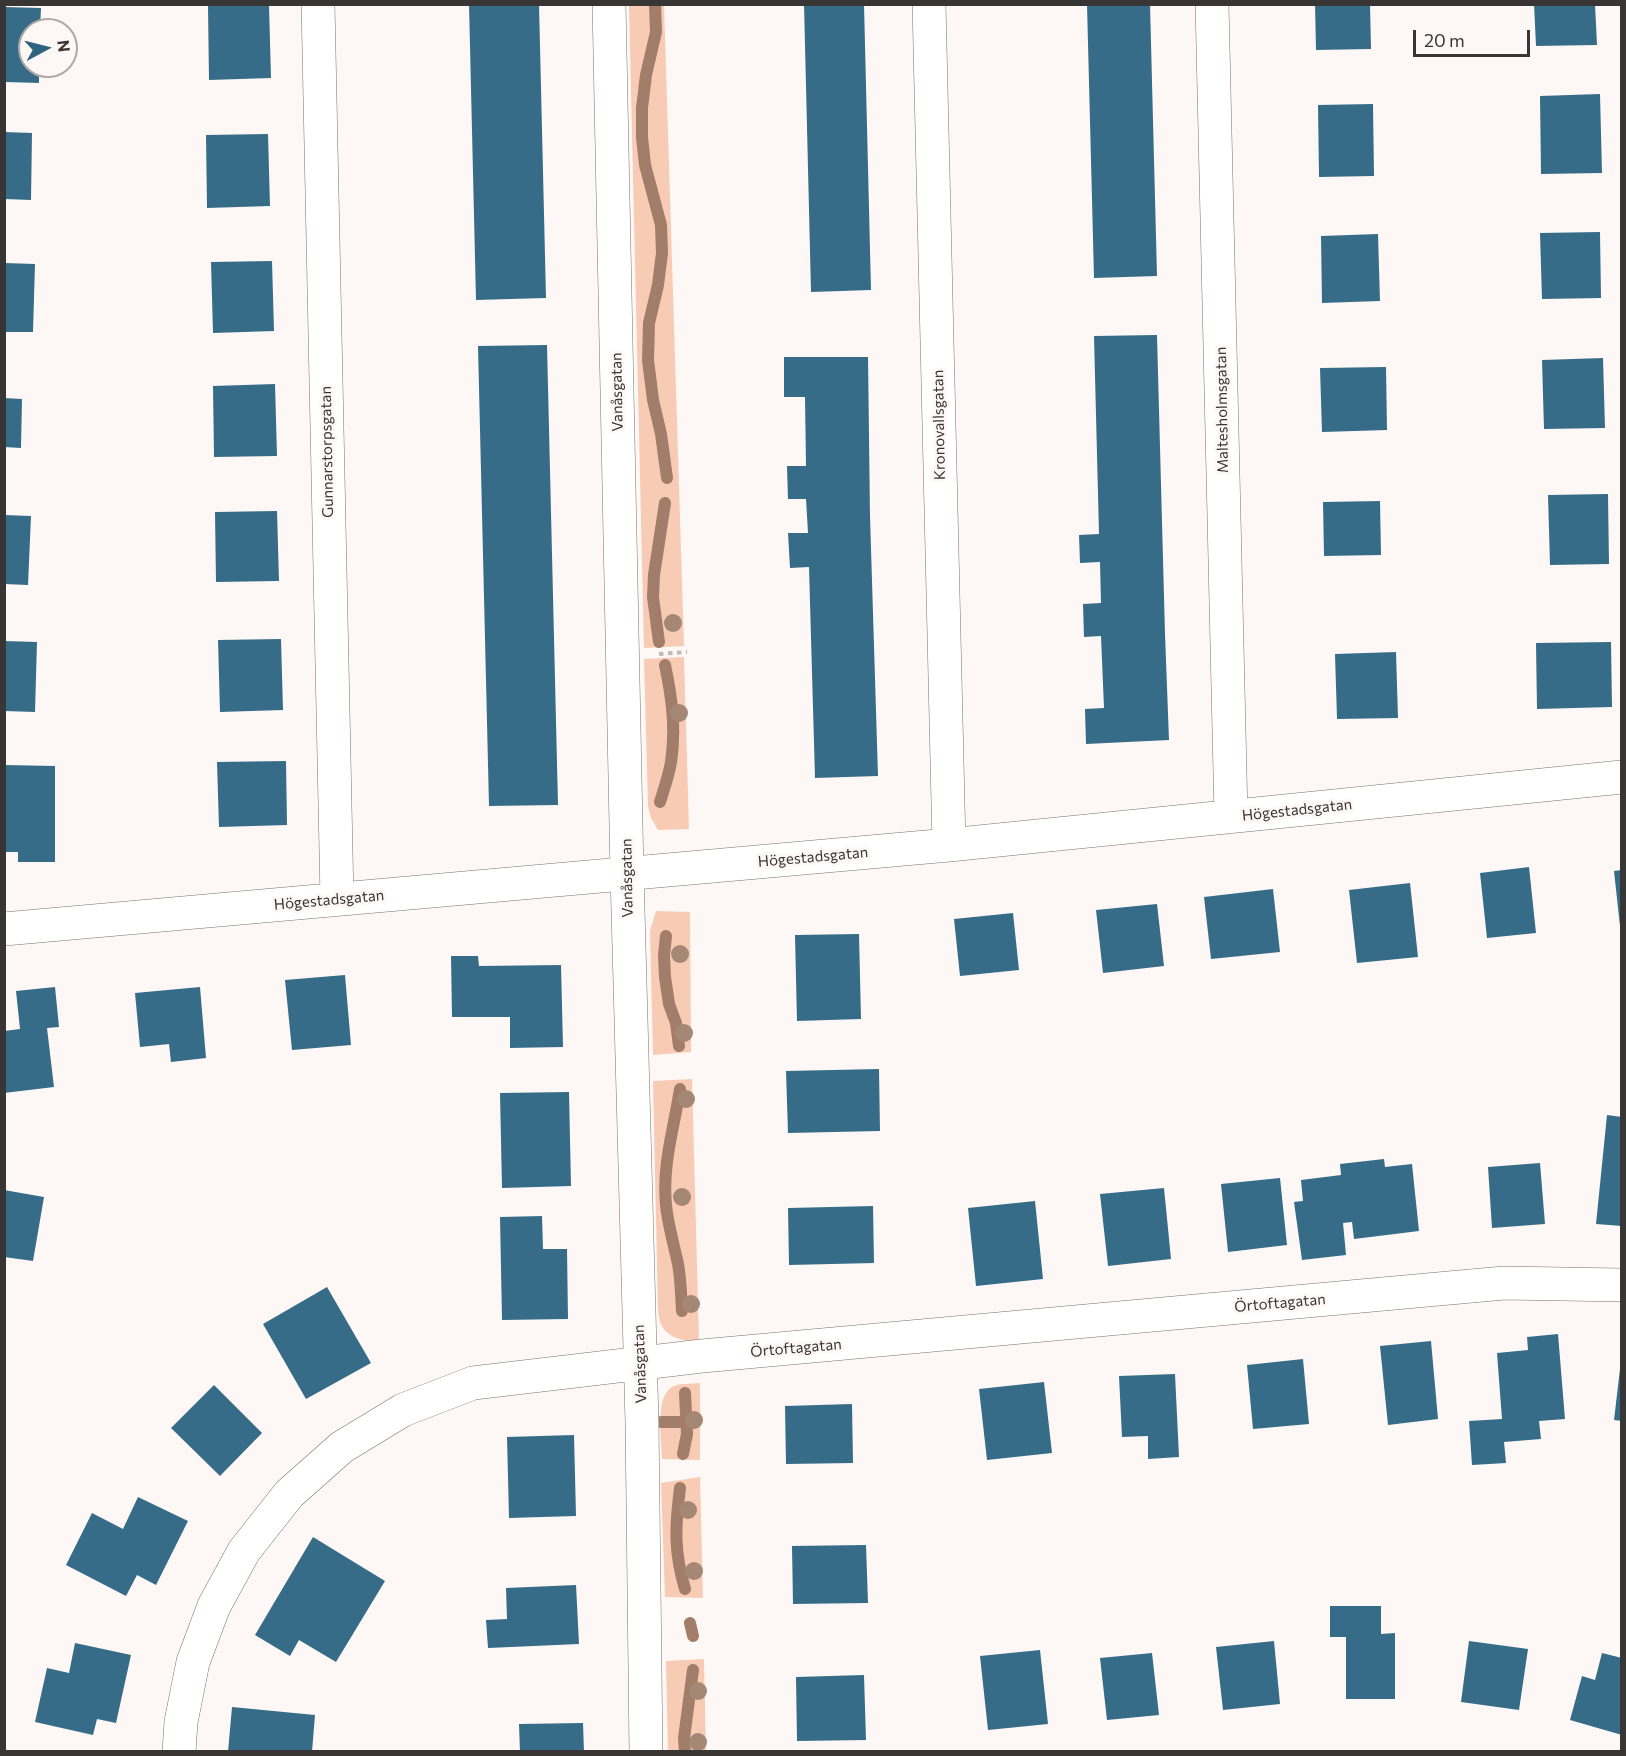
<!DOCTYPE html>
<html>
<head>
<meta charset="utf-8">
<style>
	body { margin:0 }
	#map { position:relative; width:1626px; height:1756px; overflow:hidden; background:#fdf8f5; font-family:Commissioner,sans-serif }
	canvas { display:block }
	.frame { position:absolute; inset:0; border:6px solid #383635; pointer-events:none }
	.north { position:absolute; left:18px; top:18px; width:60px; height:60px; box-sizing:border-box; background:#fdf8f5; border:2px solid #aeaaa8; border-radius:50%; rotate:83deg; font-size:16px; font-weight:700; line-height:24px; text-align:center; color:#383635 }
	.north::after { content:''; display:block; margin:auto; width:21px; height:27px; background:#2e647f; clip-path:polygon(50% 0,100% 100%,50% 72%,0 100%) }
	.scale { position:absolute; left:1413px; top:30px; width:117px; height:27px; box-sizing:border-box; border:3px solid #383635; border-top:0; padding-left:8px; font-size:18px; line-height:21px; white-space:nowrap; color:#383635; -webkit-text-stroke:4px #fdf8f5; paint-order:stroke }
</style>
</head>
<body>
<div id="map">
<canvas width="1626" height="1756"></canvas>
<div class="frame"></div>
<div class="north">N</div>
<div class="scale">20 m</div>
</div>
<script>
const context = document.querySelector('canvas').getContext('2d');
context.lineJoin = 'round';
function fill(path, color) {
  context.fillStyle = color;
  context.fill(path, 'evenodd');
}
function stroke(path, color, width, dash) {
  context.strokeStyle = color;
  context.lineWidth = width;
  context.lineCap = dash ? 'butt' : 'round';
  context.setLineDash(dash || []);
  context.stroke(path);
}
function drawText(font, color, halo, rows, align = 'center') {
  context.font = font + ' Commissioner,sans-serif';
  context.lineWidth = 6;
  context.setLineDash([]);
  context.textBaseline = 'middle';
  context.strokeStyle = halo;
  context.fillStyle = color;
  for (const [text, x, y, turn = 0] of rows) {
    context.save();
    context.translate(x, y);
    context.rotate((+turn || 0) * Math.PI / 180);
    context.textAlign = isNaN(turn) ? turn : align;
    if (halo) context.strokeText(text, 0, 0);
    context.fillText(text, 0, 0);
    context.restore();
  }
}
fill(new Path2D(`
	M 629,5 L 664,5 L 684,646 L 644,648 Z
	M 684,657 L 689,829 L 658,830 L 651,818 L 648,806 L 644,659 Z
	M 656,911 L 690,912 L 691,1052 L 653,1055 L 650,931 Z
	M 692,1079 L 699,1342 C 686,1341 669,1339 662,1326 C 659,1322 659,1315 658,1311 L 653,1081 Z
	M 700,1383 L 700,1460 L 662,1459 C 662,1442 654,1398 672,1387 C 678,1383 692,1384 700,1383 Z
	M 700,1477 L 703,1598 L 665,1597 L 661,1483 Z
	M 704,1659 L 706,1751 L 668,1751 L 666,1661 Z`), '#f8cbb4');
stroke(new Path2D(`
	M 655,4 L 656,32 L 646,75 L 642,108 L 642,137 L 645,165 L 661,225 L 662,253 L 658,285 L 649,323 L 648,360 L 653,400 L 661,434 L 667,478
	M 659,642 L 653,597 L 654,575 L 665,503
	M 660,802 C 664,789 669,775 671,762 C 676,729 672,698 665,665
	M 666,936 L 664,955 L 665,977 L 669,1004 L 676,1023 L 679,1046
	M 680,1089 C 674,1128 662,1165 666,1205 C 668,1225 674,1245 678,1264 C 681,1280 681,1295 682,1311
	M 661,1422 L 687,1422
	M 683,1454 L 687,1434 L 685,1393
	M 680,1488 C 675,1527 674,1552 685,1589
	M 690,1623 L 693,1636
	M 685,1752 L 684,1738 L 693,1670`), '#a27d6a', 12);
fill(new Path2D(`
	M 469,4 L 539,4 L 546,298 L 476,300 Z
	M 804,4 L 864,4 L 871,290 L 811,292 Z
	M 1087,4 L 1150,4 L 1157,276 L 1094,278 Z
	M 1315,4 L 1370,4 L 1371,49 L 1316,50 Z
	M 1534,4 L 1595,4 L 1597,45 L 1536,46 Z
	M 269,5 L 271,78 L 209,80 L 208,6 Z
	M 5,7 L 41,8 L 40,30 L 30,30 L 30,66 L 39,66 L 39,83 L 5,82 Z
	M 1600,94 L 1602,173 L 1541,174 L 1540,96 Z
	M 1373,104 L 1374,176 L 1319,177 L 1318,105 Z
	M 4,132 L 32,133 L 31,200 L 4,199 Z
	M 268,134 L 270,206 L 207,208 L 206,135 Z
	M 1600,232 L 1601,298 L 1542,299 L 1540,233 Z
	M 1378,234 L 1380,301 L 1322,303 L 1321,236 Z
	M 272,261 L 274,331 L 213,333 L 211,262 Z
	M 4,263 L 35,264 L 33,332 L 4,332 Z
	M 1157,335 L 1165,634 L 1169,740 L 1086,744 L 1085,709 L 1104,708 L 1101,636 L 1084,637 L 1083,604 L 1101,603 L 1100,562 L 1080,563 L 1079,535 L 1099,534 L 1094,336 Z
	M 547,345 L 558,805 L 489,806 L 478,346 Z
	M 784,357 L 868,357 L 870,516 L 878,776 L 815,778 L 809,567 L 790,568 L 788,533 L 808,533 L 806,499 L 788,499 L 787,466 L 806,466 L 805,397 L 784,397 Z
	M 1603,358 L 1605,428 L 1544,429 L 1542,360 Z
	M 1386,367 L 1387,430 L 1322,432 L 1320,368 Z
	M 275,384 L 277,456 L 214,457 L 213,386 Z
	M 4,398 L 22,399 L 21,448 L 4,447 Z
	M 1608,494 L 1609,564 L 1550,565 L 1548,495 Z
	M 1380,501 L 1381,555 L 1324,556 L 1323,502 Z
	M 277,511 L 279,581 L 216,582 L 215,512 Z
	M 4,515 L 31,516 L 28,585 L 4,584 Z
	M 281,639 L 283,710 L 220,712 L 218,640 Z
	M 4,641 L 37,642 L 35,712 L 4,711 Z
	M 1611,642 L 1612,707 L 1537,709 L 1536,643 Z
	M 1396,652 L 1398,718 L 1337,719 L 1335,654 Z
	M 286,761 L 287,825 L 219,827 L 217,762 Z
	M 4,765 L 55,766 L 55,862 L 18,862 L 18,852 L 4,852 Z
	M 1529,867 L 1536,933 L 1487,938 L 1480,873 Z
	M 1622,870 L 1622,926 L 1620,926 L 1614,871 Z
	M 1410,883 L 1418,957 L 1357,963 L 1349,890 Z
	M 1273,889 L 1280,952 L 1211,959 L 1204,897 Z
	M 1157,904 L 1164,966 L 1103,973 L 1096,910 Z
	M 1013,913 L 1019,970 L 960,976 L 954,919 Z
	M 859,934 L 861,1019 L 797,1021 L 795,935 Z
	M 451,956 L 478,956 L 479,966 L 561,965 L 563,1047 L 510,1048 L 510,1017 L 452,1017 Z
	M 345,975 L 351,1045 L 292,1050 L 285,980 Z
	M 55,987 L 59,1027 L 47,1028 L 54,1087 L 4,1093 L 4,1031 L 20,1029 L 16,991 Z
	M 200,987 L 206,1058 L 171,1062 L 169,1044 L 140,1047 L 135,993 Z
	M 879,1069 L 880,1131 L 788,1133 L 786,1071 Z
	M 569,1092 L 571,1186 L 502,1188 L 500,1093 Z
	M 1607,1115 L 1622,1117 L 1622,1226 L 1596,1224 Z
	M 1384,1159 L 1385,1167 L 1412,1164 L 1419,1231 L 1354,1239 L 1352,1222 L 1343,1223 L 1346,1255 L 1302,1260 L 1294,1202 L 1303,1201 L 1301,1180 L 1341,1175 L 1340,1164 Z
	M 1540,1163 L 1545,1224 L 1492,1228 L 1488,1167 Z
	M 1280,1178 L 1287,1245 L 1228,1252 L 1221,1184 Z
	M 1164,1188 L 1171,1259 L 1108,1266 L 1100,1194 Z
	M 4,1190 L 44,1197 L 33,1261 L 4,1257 Z
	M 1035,1201 L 1043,1279 L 976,1286 L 968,1208 Z
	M 873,1206 L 874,1263 L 789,1265 L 788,1208 Z
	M 542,1216 L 543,1249 L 567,1249 L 568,1319 L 502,1320 L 500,1217 Z
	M 327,1287 L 371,1363 L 306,1399 L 263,1324 Z
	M 1558,1334 L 1565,1419 L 1539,1421 L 1541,1439 L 1504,1442 L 1506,1463 L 1472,1465 L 1469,1421 L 1502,1419 L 1497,1353 L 1528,1350 L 1527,1337 Z
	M 1431,1341 L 1438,1419 L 1388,1425 L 1380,1346 Z
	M 1303,1359 L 1309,1424 L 1253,1429 L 1247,1365 Z
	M 1620,1369 L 1622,1369 L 1622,1421 L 1614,1420 Z
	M 1175,1374 L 1179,1457 L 1148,1459 L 1148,1436 L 1122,1437 L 1119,1376 Z
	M 1044,1382 L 1052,1453 L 987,1460 L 979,1389 Z
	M 214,1385 L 262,1433 L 220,1476 L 171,1428 Z
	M 852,1404 L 853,1463 L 786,1464 L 785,1406 Z
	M 574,1435 L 576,1516 L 509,1518 L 507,1437 Z
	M 138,1497 L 188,1521 L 156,1585 L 137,1575 L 126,1596 L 66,1565 L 92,1513 L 123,1529 Z
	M 313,1537 L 385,1581 L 336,1662 L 299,1640 L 290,1656 L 255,1635 Z
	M 866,1545 L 868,1603 L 793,1604 L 792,1546 Z
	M 576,1585 L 579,1644 L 488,1648 L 486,1620 L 507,1619 L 506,1588 Z
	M 1330,1606 L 1381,1606 L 1381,1634 L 1395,1633 L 1395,1699 L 1346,1699 L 1346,1637 L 1330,1637 Z
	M 1274,1641 L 1280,1704 L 1223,1710 L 1216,1647 Z
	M 1469,1641 L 1528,1649 L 1519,1710 L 1461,1702 Z
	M 75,1643 L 131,1655 L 116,1723 L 97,1719 L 93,1735 L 35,1722 L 47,1668 L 69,1673 Z
	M 1040,1650 L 1048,1724 L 988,1730 L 980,1656 Z
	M 1152,1653 L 1159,1715 L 1107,1720 L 1100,1658 Z
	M 1602,1653 L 1622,1658 L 1622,1735 L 1570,1720 L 1582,1676 L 1595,1680 Z
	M 864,1675 L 866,1740 L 797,1741 L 796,1677 Z
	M 232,1707 L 315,1715 L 312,1752 L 228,1752 Z
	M 583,1723 L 584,1752 L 520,1752 L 519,1724 Z`), '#376c89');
const minor = new Path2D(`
	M 318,4 L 337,899
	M 609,4 L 627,873 L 642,1422 L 646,1752
	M 929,4 L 949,845
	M 1212,4 L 1231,816
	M 4,929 L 949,845 L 1622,777
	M 179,1752 L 181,1722 L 193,1662 L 214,1606 L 244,1551 L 289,1494 L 342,1447 L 403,1410 L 473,1383 L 702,1356 L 1504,1283 L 1622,1285`);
stroke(minor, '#777370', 34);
stroke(new Path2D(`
	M 659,654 L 687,652`), '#bfbab8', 4, [4.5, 4.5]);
stroke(minor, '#fff', 33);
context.fillStyle = '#a48775';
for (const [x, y] of [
	[673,623],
	[679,713],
	[680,954],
	[684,1033],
	[686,1099],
	[682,1197],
	[691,1304],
	[694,1420],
	[688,1510],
	[694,1571],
	[698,1691],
	[698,1742]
]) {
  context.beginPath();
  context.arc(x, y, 9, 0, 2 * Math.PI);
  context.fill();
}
drawText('15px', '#383635', '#fdf8f5', [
	["Vanåsgatan",617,392,-91],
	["Maltesholmsgatan",1222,410,-91],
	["Kronovallsgatan",939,425,-91],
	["Gunnarstorpsgatan",327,452,-91],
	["Högestadsgatan",1297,810,-6],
	["Högestadsgatan",813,857,-5],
	["Vanåsgatan",627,878,-91],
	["Högestadsgatan",329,900,-5],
	["Örtoftagatan",1280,1303,-5],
	["Örtoftagatan",796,1348,-5],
	["Vanåsgatan",640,1364,-92]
]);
</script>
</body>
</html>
